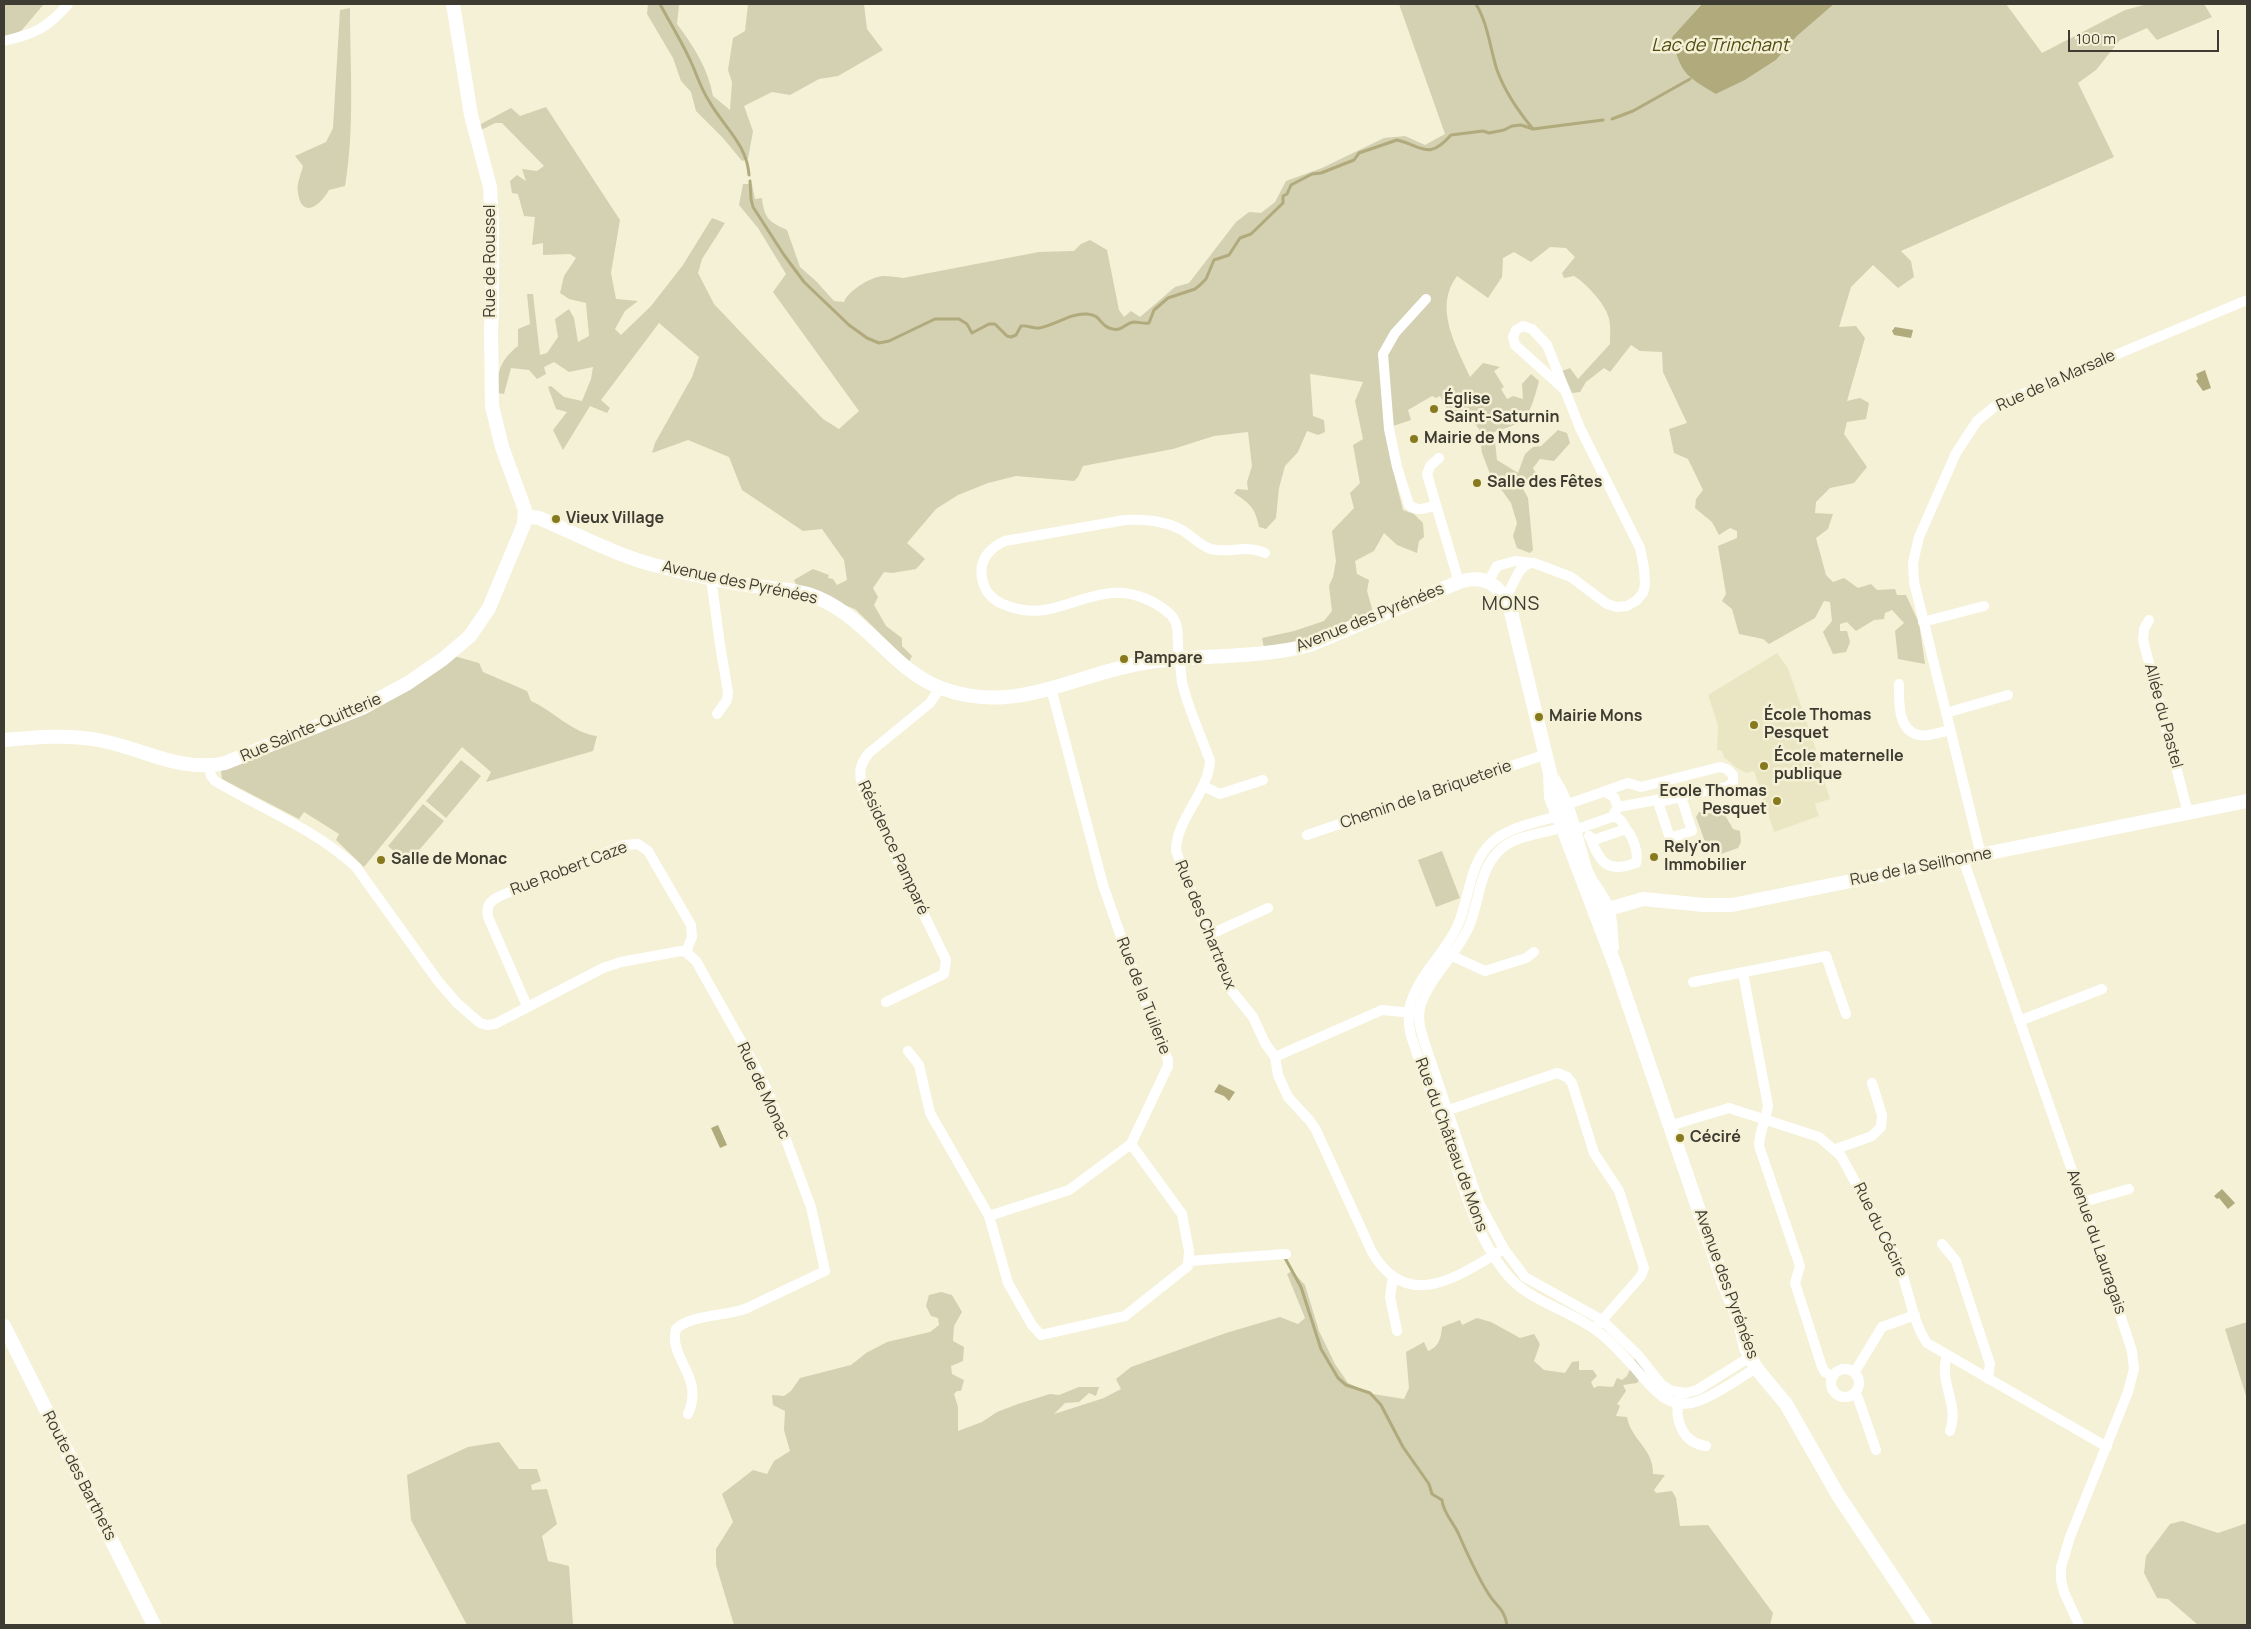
<!DOCTYPE html>
<html>
<head>
<meta charset="utf-8">
<style>
	body { margin:0 }
	#map { position:relative; width:2251px; height:1629px; overflow:hidden; background:#f5f1d6; font-family:Manrope,sans-serif }
	canvas { display:block }
	.frame { position:absolute; inset:0; border:5px solid #3e3c32; pointer-events:none }
	.scale { position:absolute; left:2068px; top:30px; width:151px; height:22px; box-sizing:border-box; border:2px solid #3e3c32; border-top:0; padding-left:6px; font-size:15px; line-height:18px; white-space:nowrap; color:#3e3c32; -webkit-text-stroke:4px #f5f1d6; paint-order:stroke }
</style>
</head>
<body>
<div id="map">
<canvas width="2251" height="1629"></canvas>
<div class="frame"></div>
<div class="scale">100 m</div>
</div>
<script>
const context = document.querySelector('canvas').getContext('2d');
context.lineJoin = 'round';
function fill(path, color) {
  context.fillStyle = color;
  context.fill(path, 'evenodd');
}
function stroke(path, color, width, dash) {
  context.strokeStyle = color;
  context.lineWidth = width;
  context.lineCap = dash ? 'butt' : 'round';
  context.setLineDash(dash || []);
  context.stroke(path);
}
function drawText(font, color, halo, rows, align = 'center') {
  context.font = font + ' Manrope,sans-serif';
  context.lineWidth = 5;
  context.setLineDash([]);
  context.textBaseline = 'middle';
  context.strokeStyle = halo;
  context.fillStyle = color;
  for (const [text, x, y, turn = 0] of rows) {
    context.save();
    context.translate(x, y);
    context.rotate((+turn || 0) * Math.PI / 180);
    context.textAlign = isNaN(turn) ? turn : align;
    if (halo) context.strokeText(text, 0, 0);
    context.fillText(text, 0, 0);
    context.restore();
  }
}
fill(new Path2D(`
	M 1777,653 L 1788,668 L 1824,773 L 1822,774 L 1830,799 L 1815,804 L 1819,816 L 1774,832 L 1754,771 L 1746,773 L 1737,768 L 1724,757 L 1722,751 L 1717,750 L 1718,725 L 1708,695 Z`), '#eae6c3');
fill(new Path2D(`
	M 4,4 L 44,4 L 21,31 L 4,38 Z
	M 648,4 L 679,5 L 677,24 C 694,47 708,68 713,96 L 730,110 L 732,82 L 728,70 L 733,38 L 745,31 L 748,4 L 864,4 L 867,29 L 883,50 L 838,76 L 819,79 L 790,95 L 772,92 L 744,106 L 753,131 L 748,159 L 742,161 L 723,138 L 696,111 L 691,92 L 681,81 L 673,58 L 647,14 Z
	M 1399,4 L 1702,4 L 1672,37 L 1716,94 L 1745,80 L 1776,60 L 1797,36 L 1834,4 L 2006,4 L 2042,53 L 2125,10 L 2148,4 L 2204,4 L 2212,17 L 2157,40 L 2147,28 L 2120,40 L 2096,70 L 2078,83 L 2114,157 L 1901,251 L 1911,261 L 1914,277 L 1898,288 L 1873,265 L 1851,287 L 1839,327 L 1856,326 L 1865,338 L 1847,401 L 1860,398 L 1869,403 L 1866,419 L 1847,422 L 1844,434 L 1867,467 L 1854,483 L 1830,488 L 1816,502 L 1815,513 L 1833,514 L 1828,529 L 1816,538 L 1826,575 L 1833,582 L 1844,578 L 1858,588 L 1871,584 L 1877,590 L 1895,589 L 1897,595 L 1906,595 L 1919,623 L 1925,664 L 1898,659 L 1895,631 L 1904,623 L 1892,610 L 1885,613 L 1884,619 L 1874,620 L 1856,631 L 1847,622 L 1840,624 L 1840,631 L 1847,631 L 1850,642 L 1846,652 L 1833,654 L 1823,632 L 1832,621 L 1830,602 L 1824,601 L 1815,618 L 1769,644 L 1763,639 L 1739,634 L 1732,609 L 1722,601 L 1726,594 L 1718,546 L 1737,538 L 1737,531 L 1730,528 L 1719,535 L 1712,522 L 1695,508 L 1696,499 L 1703,490 L 1688,459 L 1674,453 L 1669,429 L 1687,423 L 1663,372 L 1662,352 L 1640,351 L 1631,345 L 1610,372 L 1604,368 L 1586,382 L 1580,392 L 1572,393 L 1562,371 L 1570,368 L 1578,379 L 1610,344 C 1610,336 1611,327 1609,319 C 1607,306 1586,283 1574,276 L 1564,278 L 1562,273 L 1575,257 L 1566,248 L 1550,247 L 1531,262 L 1514,252 L 1503,258 L 1502,277 L 1488,298 L 1457,276 C 1433,307 1456,346 1470,377 L 1483,363 L 1500,367 L 1494,371 L 1504,387 L 1501,389 L 1507,399 L 1513,396 L 1523,399 L 1522,384 L 1531,374 L 1539,381 C 1530,414 1529,422 1494,432 L 1497,460 L 1518,473 L 1525,454 L 1533,447 L 1541,446 L 1558,430 L 1567,433 L 1570,443 L 1554,461 L 1540,459 L 1533,468 L 1537,475 L 1521,485 L 1528,498 L 1533,550 L 1530,553 L 1517,548 L 1513,536 L 1517,523 L 1511,503 L 1490,474 L 1482,453 L 1479,429 L 1465,411 L 1448,420 L 1447,418 L 1451,415 L 1440,396 L 1436,398 L 1432,396 L 1408,410 L 1411,420 L 1393,426 L 1395,478 L 1403,510 L 1414,514 L 1423,523 L 1424,537 L 1419,541 L 1417,553 L 1397,545 L 1384,533 L 1374,551 L 1355,561 L 1357,574 L 1369,580 L 1367,591 L 1373,612 L 1300,642 L 1264,648 L 1262,638 L 1294,631 L 1324,621 L 1332,611 L 1329,586 L 1333,577 L 1336,561 L 1332,531 L 1354,508 L 1350,493 L 1360,483 L 1353,445 L 1363,439 L 1355,401 L 1363,382 L 1310,374 L 1313,416 L 1324,420 L 1325,432 L 1318,435 L 1307,431 L 1298,452 L 1285,466 L 1279,488 L 1276,518 L 1266,529 L 1259,527 C 1255,507 1250,504 1234,493 L 1237,489 L 1248,490 L 1247,482 L 1252,466 L 1248,432 L 1214,436 L 1173,449 L 1083,466 L 1078,477 L 1074,481 L 1016,476 L 988,483 L 958,495 L 936,509 L 907,543 L 925,559 L 916,569 L 892,573 L 884,572 L 873,588 L 878,597 L 874,605 L 886,626 L 902,638 L 902,646 L 912,656 L 909,662 L 855,609 L 798,588 L 794,580 L 813,569 L 829,575 L 828,578 L 833,579 L 837,585 L 847,580 L 844,560 L 822,529 L 803,531 L 742,490 L 729,457 L 688,440 L 652,453 L 655,443 L 692,377 L 699,357 L 659,323 L 601,400 L 610,408 L 607,413 L 590,406 L 563,450 L 553,430 L 567,412 L 556,409 L 548,387 L 551,386 L 564,397 L 582,401 L 591,379 L 593,367 L 569,372 L 554,362 L 544,367 L 546,374 L 537,379 L 529,370 L 511,368 L 504,394 L 496,393 C 498,371 500,360 518,346 L 518,329 L 530,324 L 527,294 L 533,294 L 540,355 L 547,353 L 558,337 L 555,319 L 569,309 L 574,318 L 578,342 L 589,336 L 586,303 L 569,299 L 560,293 L 564,276 L 576,258 L 570,254 L 543,255 L 543,243 L 532,245 L 535,217 L 524,216 L 518,194 L 512,193 L 510,181 L 517,175 L 526,181 L 522,169 L 537,171 L 544,166 L 502,123 L 495,123 L 481,130 L 479,125 L 511,108 L 520,116 L 546,107 L 620,220 L 611,273 L 616,299 L 638,301 L 625,311 L 615,329 L 621,335 L 651,306 L 683,265 L 712,218 L 725,223 L 702,259 L 698,273 L 714,304 L 823,419 L 839,429 L 859,411 L 773,292 L 786,274 L 758,228 L 739,205 L 743,184 L 752,184 L 755,199 L 762,198 C 764,219 770,222 787,230 L 800,267 L 816,281 L 834,301 L 844,302 C 848,291 870,277 883,276 C 890,276 897,277 903,278 L 1039,252 L 1074,251 L 1081,244 L 1090,240 L 1107,250 L 1119,310 L 1124,317 L 1131,311 L 1140,317 L 1175,287 L 1189,283 L 1236,222 L 1249,212 L 1261,213 L 1275,202 L 1286,181 L 1322,168 L 1384,138 L 1405,136 L 1425,145 L 1445,134 Z
	M 350,8 C 350,68 355,127 345,186 L 329,190 C 321,205 302,220 298,193 C 296,185 301,174 303,166 L 295,156 L 326,142 L 333,128 L 340,10 Z
	M 454,656 L 479,663 L 483,672 L 527,691 L 531,701 C 554,711 572,733 597,736 L 593,751 L 486,782 L 491,772 L 462,747 L 364,867 L 336,840 L 339,834 L 304,812 L 299,819 L 222,779 L 221,771 L 224,768 Z
	M 461,760 L 481,776 L 446,818 L 426,801 Z
	M 423,804 L 444,821 L 408,863 L 388,846 Z
	M 1699,812 L 1725,815 L 1733,829 L 1740,831 L 1741,842 L 1738,848 L 1721,854 L 1708,850 L 1696,817 Z
	M 1442,851 L 1460,898 L 1436,907 L 1418,860 Z
	M 1292,1271 L 1305,1285 L 1319,1331 L 1335,1364 L 1348,1383 L 1373,1394 L 1404,1399 L 1409,1388 L 1406,1352 L 1424,1342 L 1428,1351 C 1439,1347 1441,1338 1442,1327 L 1460,1320 L 1462,1325 L 1477,1318 L 1491,1322 L 1520,1338 L 1534,1334 L 1540,1344 L 1534,1361 L 1544,1370 L 1565,1373 L 1572,1362 L 1579,1361 L 1579,1370 L 1593,1370 L 1597,1376 L 1591,1382 L 1594,1388 L 1598,1386 L 1613,1387 L 1617,1378 L 1622,1380 L 1627,1376 L 1635,1358 L 1646,1369 L 1637,1383 L 1623,1385 L 1626,1391 L 1617,1404 L 1620,1406 L 1616,1416 L 1627,1417 C 1631,1440 1654,1449 1653,1474 L 1665,1475 L 1654,1490 L 1656,1493 L 1672,1491 L 1676,1498 L 1680,1526 L 1708,1525 L 1773,1613 L 1770,1625 L 734,1625 L 716,1565 L 716,1549 L 733,1522 L 722,1494 L 753,1470 L 767,1474 L 774,1461 L 790,1451 L 784,1430 L 785,1411 L 773,1405 L 772,1395 L 784,1396 L 791,1391 L 800,1378 L 851,1365 L 866,1353 L 887,1342 L 930,1332 L 939,1325 L 938,1318 L 931,1316 L 926,1306 L 929,1295 L 941,1292 L 952,1295 L 962,1312 L 954,1326 L 953,1341 L 964,1347 L 963,1361 L 951,1366 L 952,1374 L 964,1380 L 961,1391 L 957,1391 L 954,1394 L 958,1407 L 958,1431 L 982,1422 L 997,1412 L 1018,1404 L 1050,1394 L 1059,1395 L 1079,1387 L 1099,1387 L 1096,1396 L 1089,1393 L 1079,1402 L 1065,1403 L 1054,1414 L 1104,1398 L 1121,1389 L 1116,1379 L 1131,1367 L 1226,1333 L 1280,1317 L 1298,1324 L 1305,1318 L 1287,1274 Z
	M 2247,1322 L 2247,1399 L 2225,1329 Z
	M 499,1442 L 519,1469 L 537,1469 L 541,1481 L 531,1485 L 532,1490 L 547,1489 L 557,1524 L 542,1536 L 548,1561 L 569,1566 L 573,1625 L 467,1625 L 411,1520 L 407,1475 L 468,1447 Z
	M 2182,1521 L 2218,1533 L 2247,1523 L 2247,1625 L 2198,1625 L 2168,1599 L 2157,1598 L 2144,1573 L 2146,1556 L 2170,1524 Z`), '#d4d0b2');
fill(new Path2D(`
	M 1702,4 L 1834,4 L 1797,36 L 1776,60 L 1745,80 L 1716,94 C 1685,76 1680,72 1672,37 Z
	M 1895,327 L 1913,330 L 1911,338 L 1894,335 L 1892,331 Z
	M 2205,370 L 2211,388 L 2203,391 L 2196,381 L 2198,379 L 2196,374 Z
	M 1219,1084 L 1235,1092 L 1229,1101 L 1224,1096 L 1214,1092 Z
	M 718,1125 L 727,1145 L 720,1148 L 711,1128 Z
	M 2222,1189 L 2235,1203 L 2228,1209 L 2219,1198 L 2217,1199 L 2214,1196 Z`), '#b1aa7c');
stroke(new Path2D(`
	M 660,4 C 670,23 682,42 691,62 C 697,75 701,89 709,101 C 723,126 747,144 749,175
	M 1476,4 C 1488,24 1490,48 1497,70 C 1505,92 1518,111 1533,129
	M 1612,119 L 1633,111 L 1690,79
	M 750,181 L 751,199 L 753,207 L 784,255 L 804,282 L 849,325 L 867,338 L 879,343 L 889,341 L 935,319 L 959,319 L 967,324 L 972,333 L 989,324 L 995,324 L 1007,336 L 1011,337 L 1016,335 L 1021,326 C 1028,325 1033,329 1039,328 C 1056,325 1070,313 1087,314 C 1101,315 1099,324 1109,328 C 1123,333 1124,323 1134,322 C 1139,322 1144,324 1149,323 L 1154,310 L 1168,298 L 1195,289 L 1200,285 L 1206,279 L 1214,260 L 1229,255 L 1240,238 L 1251,234 L 1283,203 L 1283,196 L 1287,194 L 1291,185 L 1312,174 L 1321,173 L 1354,160 L 1359,153 L 1397,140 C 1423,146 1428,161 1451,135 L 1483,131 L 1489,133 L 1504,130 L 1512,126 L 1521,125 L 1533,129 L 1603,120
	M 1285,1258 L 1301,1287 L 1321,1349 L 1338,1378 L 1346,1385 L 1370,1393 L 1381,1405 L 1403,1447 L 1429,1484 L 1432,1494 L 1442,1500 C 1443,1513 1454,1523 1459,1535 C 1468,1555 1476,1574 1488,1593 C 1496,1607 1504,1607 1507,1625`), '#b1aa7c', 3);
stroke(new Path2D(`
	M 4,41 C 34,34 48,28 68,4
	M 1426,299 L 1395,333 L 1383,354 L 1389,429 L 1397,467 L 1409,505 C 1418,512 1426,508 1436,505 L 1459,582
	M 1436,505 L 1427,474 L 1430,466 L 1439,458
	M 1265,553 C 1246,544 1229,554 1211,549 C 1199,545 1192,536 1182,530 C 1164,520 1144,519 1125,520 L 1005,541 C 994,546 985,554 982,565 C 980,575 983,587 989,594 C 994,600 1001,604 1008,606 C 1047,621 1074,596 1112,593 C 1133,591 1156,601 1171,615 C 1181,626 1176,642 1179,655 C 1180,664 1181,673 1182,682 C 1188,709 1201,735 1210,761 C 1208,793 1176,819 1176,851 L 1228,986 L 1253,1017 L 1265,1043 L 1275,1057 L 1278,1075 L 1288,1097 L 1310,1121 L 1316,1130 L 1372,1252 C 1408,1314 1460,1275 1504,1249
	M 711,578 L 720,645 L 728,692 L 727,700 L 717,714
	M 1488,582 L 1497,566 L 1515,561 L 1534,563 L 1571,577 L 1607,604 L 1617,607 L 1627,606 L 1636,601 L 1643,593 L 1645,585 L 1644,568 L 1640,548 L 1580,428 L 1547,345 L 1532,329 L 1523,326 L 1516,330 L 1513,337 L 1515,345 L 1565,390
	M 1505,597 C 1514,587 1516,568 1530,563
	M 2149,620 L 2144,629 L 2143,640 L 2188,813
	M 1923,622 L 1984,606
	M 1899,684 C 1899,700 1897,731 1919,735 C 1928,737 1941,732 1950,730
	M 1946,713 L 2008,695
	M 209,767 L 211,776 L 215,781 C 262,809 315,829 356,867 L 438,981 L 457,1003 L 480,1023 L 487,1025 L 495,1024 L 603,968 L 621,962 L 681,951 L 686,952 L 696,961 L 754,1064 L 769,1094 L 811,1207 L 825,1271 L 745,1309 C 725,1316 690,1315 676,1329 C 668,1359 705,1376 688,1414
	M 1203,786 L 1220,794 L 1263,780
	M 1681,797 L 1692,831 L 1670,838 L 1658,802 Z
	M 1560,807 L 1628,783 L 1641,787 L 1720,767 L 1727,769 L 1733,775 L 1733,782 L 1727,787 L 1618,807
	M 1557,816 C 1536,823 1507,827 1491,843 C 1468,865 1470,899 1457,927 C 1444,954 1420,974 1411,1002 C 1407,1014 1408,1024 1411,1036 C 1424,1075 1438,1115 1452,1154 C 1466,1196 1481,1249 1514,1282 C 1539,1305 1575,1312 1601,1334 C 1613,1344 1623,1355 1633,1366 C 1652,1387 1668,1414 1701,1400 C 1720,1392 1738,1379 1756,1368
	M 1562,828 C 1543,833 1515,836 1501,849 C 1478,869 1480,903 1468,929 C 1455,956 1431,976 1421,1004 C 1417,1017 1420,1028 1424,1041 L 1479,1203 L 1504,1249 L 1525,1277 L 1602,1320 L 1638,1355 L 1662,1385 L 1672,1391 L 1686,1393 L 1697,1390 L 1750,1357
	M 1569,832 L 1612,817 L 1618,807 L 1614,797 L 1605,792
	M 1307,835 L 1544,755
	M 1589,836 L 1594,840 L 1626,829 C 1622,822 1621,817 1612,817
	M 1591,839 C 1600,864 1609,873 1636,863 C 1639,853 1633,837 1626,829
	M 1981,855 L 1914,582 L 1913,563 L 1919,537 L 1956,453 L 1977,421 L 1998,404 L 2247,300
	M 1963,859 L 2083,1202 L 2132,1351 L 2134,1369 L 2128,1392 L 2070,1537 L 2061,1567 L 2061,1580 L 2064,1592 L 2079,1625
	M 1209,935 L 1268,908
	M 1448,954 L 1485,971 L 1526,958 L 1534,952
	M 1743,973 L 1768,1106 C 1766,1119 1759,1133 1759,1146 L 1800,1266 L 1795,1283 L 1822,1367 L 1825,1372 L 1833,1377
	M 1693,982 L 1826,956 L 1846,1014
	M 886,1002 L 944,974 L 946,960 L 862,787 C 859,772 859,765 869,753 L 930,703 L 940,688
	M 527,1006 L 488,917 C 486,905 490,901 500,896 L 624,845 L 638,844 L 648,851 L 691,925 L 692,937 L 686,952
	M 2019,1021 L 2102,989
	M 908,1051 L 919,1065 L 930,1113 L 989,1216 L 1008,1283 L 1032,1325 L 1041,1335 L 1125,1316 L 1188,1266 L 1189,1251 L 1182,1214 L 1131,1144
	M 1275,1057 L 1382,1010 L 1414,1013
	M 1443,1112 L 1557,1073 L 1567,1077 L 1572,1083 L 1594,1153 L 1619,1191 L 1644,1268 L 1641,1276 L 1598,1325
	M 1669,1126 L 1729,1108 L 1819,1137 L 1841,1156 L 1896,1257 C 1908,1283 1911,1320 1927,1343 L 2107,1447
	M 1836,1149 L 1872,1136 L 1881,1127 L 1882,1115 L 1872,1083
	M 2083,1202 L 2129,1189
	M 989,1216 L 1069,1190 L 1131,1144 L 1168,1066 L 1168,1060 L 1127,954 L 1103,885 L 1051,688
	M 1942,1244 L 1956,1261 L 1990,1364 L 1988,1379
	M 1188,1261 L 1286,1254
	M 1393,1276 L 1390,1297 L 1397,1331
	M 1947,1355 C 1938,1383 1960,1404 1950,1431
	M1831 1383a14 14 0 1 1 28 0a14 14 0 1 1-28 0Z
	M 1854,1373 L 1882,1327 L 1915,1315
	M 1855,1393 L 1858,1398 L 1876,1450
	M 1679,1398 C 1674,1419 1682,1443 1706,1446`), '#fff', 10);
stroke(new Path2D(`
	M 525,516 L 539,518 C 579,535 619,557 662,567 C 690,574 718,581 747,585 C 767,588 788,588 808,594 C 866,613 890,669 941,688 C 1017,717 1076,672 1150,662 C 1203,654 1257,659 1310,645 L 1459,582 C 1485,574 1499,584 1510,608 L 1550,773 L 1551,797 L 1615,965 L 1723,1281 L 1740,1322 L 1746,1348 L 1756,1368 L 1786,1404 L 1838,1495 L 1925,1625
	M 4,740 C 37,737 70,734 103,741 C 143,749 183,773 225,763 L 362,708 L 408,683 L 443,659 L 470,636 L 489,608 L 524,524 L 525,510 L 502,447 L 492,406 L 491,329 L 492,313 L 492,223 L 490,187 L 471,115 L 453,4
	M 1550,775 C 1570,803 1575,836 1585,869 C 1590,884 1602,894 1607,909 C 1612,921 1610,935 1612,947
	M 1595,913 L 1643,899 L 1704,905 L 1732,905 L 2247,801
	M 4,1326 L 154,1625`), '#fff', 14);
for (const [x, y, r, color] of [
	[1434,409,5,"#86791e"],
	[1414,439,5,"#86791e"],
	[1477,483,5,"#86791e"],
	[556,519,5,"#86791e"],
	[1124,659,5,"#86791e"],
	[1539,717,5,"#86791e"],
	[1754,725,5,"#86791e"],
	[1764,766,5,"#86791e"],
	[1777,801,5,"#86791e"],
	[1654,857,5,"#86791e"],
	[381,860,5,"#86791e"],
	[1680,1138,5,"#86791e"]
]) {
  const dot = new Path2D();
  dot.arc(x, y, r, 0, 2 * Math.PI);
  context.fillStyle = color;
  context.fill(dot);
  stroke(dot, '#f5f1d6', 2);
}
drawText('16px', '#3e3c32', '#f5f1d6', [
	["Rue de Roussel",491,261,-90],
	["Rue de la Marsale",2056,381,-24],
	["Avenue des Pyrénées",740,583,12],
	["Avenue des Pyrénées",1370,618,-22],
	["Allée du Pastel",2163,716,75],
	["Rue Sainte-Quitterie",311,728,-23],
	["Chemin de la Briqueterie",1426,795,-19],
	["Résidence Pamparé",893,848,65],
	["Rue de la Seilhonne",1921,867,-11],
	["Rue Robert Caze",569,869,-21],
	["Rue des Chartreux",1205,925,68],
	["Rue de la Tuilerie",1143,996,69],
	["Rue de Monac",763,1091,65],
	["Rue du Château de Mons",1451,1145,70],
	["Rue du Cécire",1880,1230,64],
	["Avenue du Lauragais",2096,1242,71],
	["Avenue des Pyrénées",1726,1284,70],
	["Route des Barthets",79,1476,63]
]);
drawText('bold 16px', '#3e3c32', '#f5f1d6', [
	["Église",1444,400],
	["Saint-Saturnin",1444,418],
	["Mairie de Mons",1424,439],
	["Salle des Fêtes",1487,483],
	["Vieux Village",566,519],
	["Pampare",1134,659],
	["École Thomas",1764,716],
	["Pesquet",1764,734],
	["Mairie Mons",1549,717],
	["École maternelle",1774,757],
	["publique",1774,775],
	["Ecole Thomas",1767,792,"right"],
	["Pesquet",1767,810,"right"],
	["Rely'on",1664,848],
	["Immobilier",1664,866],
	["Salle de Monac",391,860],
	["Céciré",1690,1138]
], 'left');
drawText('italic 18px', '#50480e', '#f5f1d6', [
	["Lac de Trinchant",1720,46]
]);
context.letterSpacing = '1px';
drawText('19px', '#3e3c32', '#f5f1d6', [
	["MONS",1511,605]
]);
context.letterSpacing = '0px';
</script>
</body>
</html>
